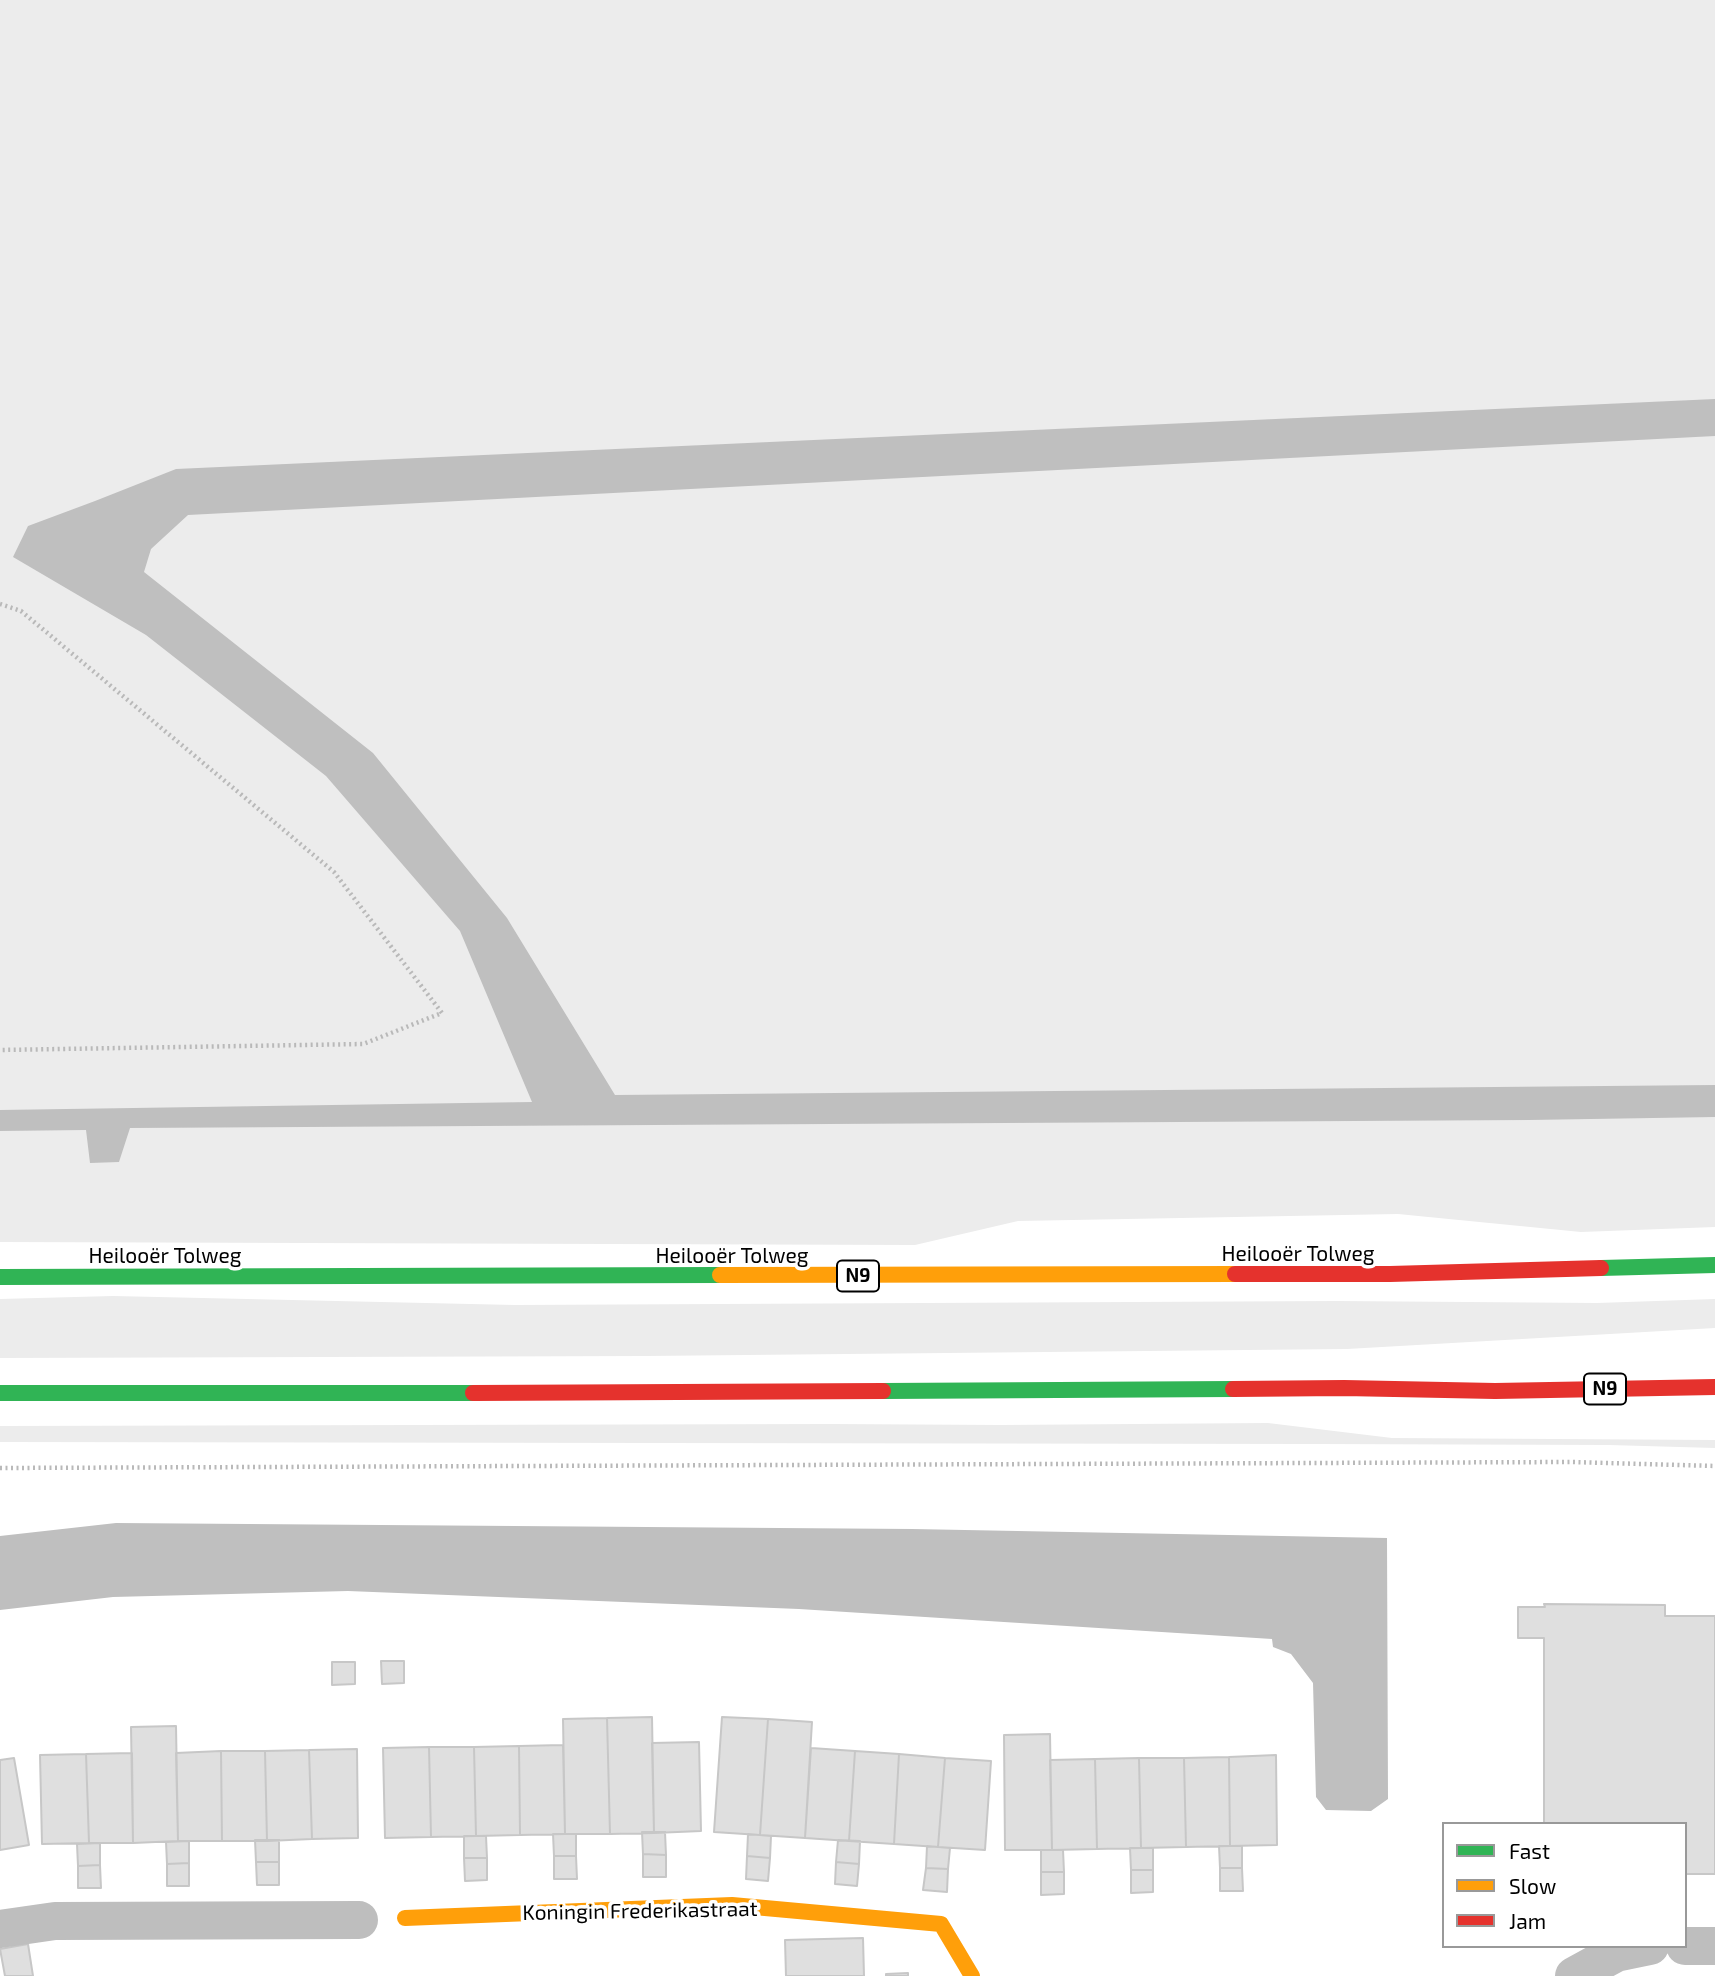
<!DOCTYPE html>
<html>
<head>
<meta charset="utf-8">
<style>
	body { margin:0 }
	#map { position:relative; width:1715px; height:1976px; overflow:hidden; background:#fff; font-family:"Exo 2",sans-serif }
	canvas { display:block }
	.legend { position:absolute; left:1442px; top:1822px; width:245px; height:126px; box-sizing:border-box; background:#fff; border:2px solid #999; margin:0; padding:9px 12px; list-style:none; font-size:21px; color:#000 }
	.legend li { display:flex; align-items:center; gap:14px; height:35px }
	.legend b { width:35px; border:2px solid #999 }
</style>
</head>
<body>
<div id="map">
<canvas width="1715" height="1976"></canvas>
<ul class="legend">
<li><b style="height:9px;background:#30b455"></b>Fast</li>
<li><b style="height:9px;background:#ff9f0a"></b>Slow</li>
<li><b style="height:9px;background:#e5322d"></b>Jam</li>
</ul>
</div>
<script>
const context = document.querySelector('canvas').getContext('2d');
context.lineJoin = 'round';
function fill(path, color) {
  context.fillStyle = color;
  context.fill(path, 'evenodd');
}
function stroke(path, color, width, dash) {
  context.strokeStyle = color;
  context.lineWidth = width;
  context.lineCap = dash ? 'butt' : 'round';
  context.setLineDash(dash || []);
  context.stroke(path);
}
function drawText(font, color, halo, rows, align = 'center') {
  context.font = font + ' "Exo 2",sans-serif';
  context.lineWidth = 7;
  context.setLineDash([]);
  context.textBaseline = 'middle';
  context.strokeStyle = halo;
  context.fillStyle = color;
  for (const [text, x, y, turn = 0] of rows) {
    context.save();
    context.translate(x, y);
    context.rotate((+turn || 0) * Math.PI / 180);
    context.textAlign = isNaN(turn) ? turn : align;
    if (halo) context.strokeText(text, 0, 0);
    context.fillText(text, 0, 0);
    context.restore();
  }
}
fill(new Path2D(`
	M 0,0 L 1715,0 L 1715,1227 L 1581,1232 L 1398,1214 L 1018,1221 L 915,1245 L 0,1242 Z
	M 113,1296 L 515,1305 L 1337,1301 L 1597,1303 L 1715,1299 L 1715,1328 L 1347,1349 L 646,1356 L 0,1358 L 0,1299 Z
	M 1268,1423 L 1392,1438 L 1715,1440 L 1715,1448 L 1609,1445 L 1317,1444 L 0,1442 L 0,1426 L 831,1424 L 1001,1425 Z`), '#ececec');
fill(new Path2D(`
	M 1715,399 L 1715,436 L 188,515 L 151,549 L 144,572 L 373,753 L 507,918 L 615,1095 L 1715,1085 L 1715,1117 L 1529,1120 L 130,1128 L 119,1162 L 90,1163 L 86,1130 L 0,1131 L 0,1110 L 532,1102 L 460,931 L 326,776 L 146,635 L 13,557 L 28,526 L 95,501 L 176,469 Z
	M 116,1523 L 912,1529 L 1387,1538 L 1388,1799 L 1371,1811 L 1326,1810 L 1316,1797 L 1313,1683 L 1291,1654 L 1273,1647 L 1272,1639 L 799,1609 L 348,1591 L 113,1597 L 0,1610 L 0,1536 Z`), '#bfbfbf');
const building = new Path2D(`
	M 1544,1604 L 1665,1605 L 1665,1616 L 1715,1616 L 1715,1874 L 1685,1874 L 1685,1824 L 1544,1824 L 1544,1638 L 1518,1638 L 1518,1607 L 1545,1607 Z
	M 381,1661 L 404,1661 L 404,1683 L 382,1684 Z
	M 332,1662 L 355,1662 L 355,1684 L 332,1685 Z
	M 652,1717 L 654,1833 L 610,1834 L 607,1718 Z
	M 722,1717 L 768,1719 L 760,1835 L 714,1832 Z
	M 607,1718 L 610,1834 L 565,1834 L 563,1719 Z
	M 768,1719 L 812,1722 L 805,1838 L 760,1835 Z
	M 176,1726 L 178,1841 L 133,1843 L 131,1727 Z
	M 1050,1734 L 1052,1850 L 1005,1850 L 1004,1735 Z
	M 699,1742 L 701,1831 L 654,1833 L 652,1743 Z
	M 563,1745 L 565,1834 L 520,1835 L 519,1746 Z
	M 519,1746 L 520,1835 L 476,1836 L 474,1747 Z
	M 429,1747 L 431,1837 L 385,1838 L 383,1748 Z
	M 429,1747 L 474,1747 L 476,1836 L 431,1837 Z
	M 811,1748 L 855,1751 L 849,1841 L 805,1838 Z
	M 357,1749 L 358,1838 L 312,1839 L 309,1750 Z
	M 309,1750 L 312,1839 L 267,1841 L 265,1751 Z
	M 221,1751 L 222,1841 L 178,1841 L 176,1753 Z
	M 221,1751 L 265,1751 L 267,1841 L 222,1841 Z
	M 855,1751 L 899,1754 L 894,1844 L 849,1841 Z
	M 132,1753 L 133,1843 L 89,1843 L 86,1754 Z
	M 86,1754 L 89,1843 L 42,1844 L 40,1755 Z
	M 899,1754 L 945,1758 L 938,1847 L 894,1844 Z
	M 1276,1755 L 1277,1845 L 1230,1846 L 1229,1757 Z
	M 1229,1757 L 1230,1846 L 1186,1847 L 1184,1758 Z
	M 14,1758 L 29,1845 L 0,1850 L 0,1760 Z
	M 945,1758 L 991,1761 L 985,1850 L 938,1847 Z
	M 1139,1758 L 1184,1758 L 1186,1847 L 1141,1848 Z
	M 1139,1758 L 1141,1848 L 1097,1849 L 1095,1759 Z
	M 1095,1759 L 1097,1849 L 1052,1850 L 1050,1760 Z
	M 642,1832 L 665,1832 L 666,1855 L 643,1854 Z
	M 553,1834 L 576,1834 L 576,1856 L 554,1856 Z
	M 748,1834 L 771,1836 L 770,1858 L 747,1856 Z
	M 464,1836 L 486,1836 L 487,1858 L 464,1858 Z
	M 255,1840 L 279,1840 L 279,1862 L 256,1862 Z
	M 838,1840 L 860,1841 L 859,1864 L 836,1862 Z
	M 189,1841 L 189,1863 L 167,1864 L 166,1842 Z
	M 100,1843 L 100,1865 L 78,1866 L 77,1844 Z
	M 927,1846 L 950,1848 L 948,1869 L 926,1868 Z
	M 1219,1846 L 1242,1846 L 1242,1868 L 1220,1868 Z
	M 1130,1848 L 1153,1848 L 1153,1870 L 1131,1870 Z
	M 1041,1850 L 1063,1850 L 1064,1872 L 1041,1872 Z
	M 643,1854 L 666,1855 L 666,1877 L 643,1877 Z
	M 554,1856 L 576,1856 L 577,1879 L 554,1879 Z
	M 747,1856 L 770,1858 L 768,1881 L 746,1879 Z
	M 464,1858 L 487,1858 L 487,1880 L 465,1881 Z
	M 256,1862 L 279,1862 L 279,1885 L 257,1885 Z
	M 836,1862 L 859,1864 L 857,1886 L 835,1884 Z
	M 189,1863 L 189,1886 L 167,1886 L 167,1864 Z
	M 100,1865 L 101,1888 L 78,1888 L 78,1866 Z
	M 926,1868 L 948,1869 L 947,1892 L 923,1890 Z
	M 1220,1868 L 1242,1868 L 1243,1891 L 1220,1891 Z
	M 1131,1870 L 1153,1870 L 1153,1892 L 1131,1893 Z
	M 1041,1872 L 1064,1872 L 1064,1894 L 1041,1895 Z
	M 863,1938 L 864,1976 L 786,1976 L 785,1940 Z
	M 28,1944 L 33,1976 L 5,1976 L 0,1949 Z
	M 908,1973 L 908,1976 L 886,1976 L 886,1974 Z`);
fill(building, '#dfdfdf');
stroke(building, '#c7c7c7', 2);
stroke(new Path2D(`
	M 0,604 L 21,611 L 334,872 L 442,1013 L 363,1044 L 0,1050
	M 0,1468 L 1571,1462 L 1715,1466`), '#b9b9b9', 4.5, [2, 3.5]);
stroke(new Path2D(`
	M 0,1929 L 55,1921 L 359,1920
	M 1685,1946 L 1715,1946
	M 1574,1976 L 1616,1953 L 1650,1946`), '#bebebe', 38);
stroke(new Path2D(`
	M 1601,1268 L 1715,1265
	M 0,1277 L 720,1275
	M 883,1391 L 1233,1389
	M 0,1393 L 473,1393`), '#30b455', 16);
stroke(new Path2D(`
	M 720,1275 L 1235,1274
	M 405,1918 L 732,1905 L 941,1924 L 972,1976`), '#ff9f0a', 16);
stroke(new Path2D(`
	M 1235,1274 L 1390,1274 L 1601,1268
	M 1233,1389 L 1344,1388 L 1495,1391 L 1715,1387
	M 473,1393 L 883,1391`), '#e5322d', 16);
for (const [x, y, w] of [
	[858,1276,42],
	[1605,1389,42]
]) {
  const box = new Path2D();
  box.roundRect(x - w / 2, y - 15.5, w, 31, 5);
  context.fillStyle = '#fff';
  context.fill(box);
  stroke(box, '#000', 2);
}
drawText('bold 19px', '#000', null, [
	["N9",858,1276],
	["N9",1605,1389]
]);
drawText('21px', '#000', '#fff', [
	["Heilooër Tolweg",1298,1254],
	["Heilooër Tolweg",165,1256],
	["Heilooër Tolweg",732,1256],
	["Koningin Frederikastraat",640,1911,-1]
]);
</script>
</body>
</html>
